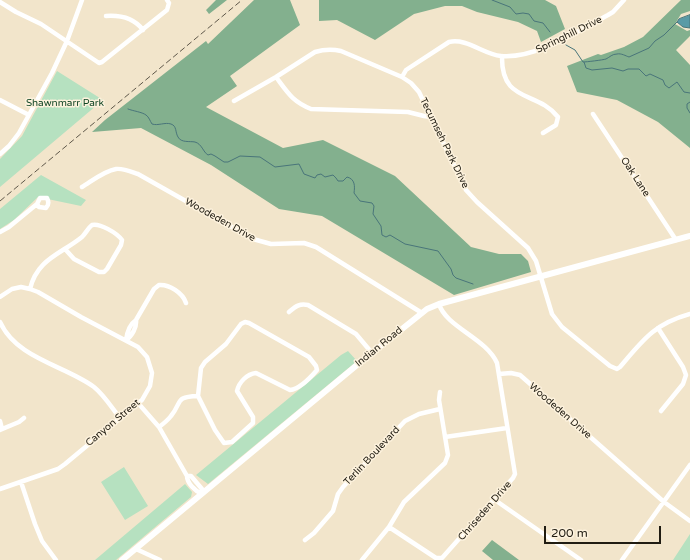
<!DOCTYPE html>
<html>
<head>
<meta charset="utf-8">
<style>
	body { margin:0 }
	#map { position:relative; width:690px; height:560px; overflow:hidden; background:#f2e5cb; font-family:"Varela Round",sans-serif }
	canvas { display:block }
	.scale { position:absolute; left:544px; top:526px; width:117px; height:18px; box-sizing:border-box; border:2px solid #201c12; border-top:0; padding-left:5px; font-size:12px; line-height:14px; white-space:nowrap; color:#201c12; -webkit-text-stroke:3px #fdf2dd; paint-order:stroke }
</style>
</head>
<body>
<div id="map">
<canvas width="690" height="560"></canvas>
<div class="scale">200 m</div>
</div>
<script>
const context = document.querySelector('canvas').getContext('2d');
context.lineJoin = 'round';
function fill(path, color) {
  context.fillStyle = color;
  context.fill(path, 'evenodd');
}
function stroke(path, color, width, dash) {
  context.strokeStyle = color;
  context.lineWidth = width;
  context.lineCap = dash ? 'butt' : 'round';
  context.setLineDash(dash || []);
  context.stroke(path);
}
function drawText(font, color, halo, rows, align = 'center') {
  context.font = font + ' "Varela Round",sans-serif';
  context.lineWidth = 3;
  context.setLineDash([]);
  context.textBaseline = 'middle';
  context.strokeStyle = halo;
  context.fillStyle = color;
  for (const [text, x, y, turn = 0] of rows) {
    context.save();
    context.translate(x, y);
    context.rotate((+turn || 0) * Math.PI / 180);
    context.textAlign = isNaN(turn) ? turn : align;
    if (halo) context.strokeText(text, 0, 0);
    context.fillText(text, 0, 0);
    context.restore();
  }
}
fill(new Path2D(`
	M 57,71 L 103,100 L 0,187 L 0,159 L 22,136 Z
	M 41,175 L 86,200 L 81,206 L 38,197 L 14,220 L 0,229 L 0,209 Z
	M 348,351 L 357,361 L 208,484 L 196,475 L 341,355 Z
	M 124,467 L 148,506 L 125,520 L 101,482 Z
	M 185,484 L 192,492 L 191,497 L 116,560 L 95,560 Z
	M 690,534 L 690,560 L 673,560 Z`), '#b6e1c0');
fill(new Path2D(`
	M 216,0 L 227,0 L 209,14 L 206,10 Z
	M 254,0 L 290,0 L 300,25 L 230,76 L 237,86 L 206,107 L 283,148 L 323,140 L 395,176 L 471,247 L 499,254 L 521,254 L 528,261 L 531,272 L 454,295 L 322,216 L 279,209 L 211,165 L 141,128 L 92,132 L 105,120 L 206,41 L 208,44 Z
	M 319,0 L 545,0 L 556,6 L 565,29 L 541,42 L 537,31 L 518,22 L 477,12 L 462,6 L 445,6 L 414,14 L 375,40 L 337,20 L 319,21 Z
	M 681,0 L 690,0 L 690,11 L 681,14 L 675,24 L 687,31 L 690,30 L 690,36 L 676,50 L 690,65 L 690,148 L 658,122 L 617,100 L 577,92 L 567,66 L 598,54 L 601,55 L 624,47 L 643,37 Z
	M 492,540 L 519,560 L 493,560 L 482,551 Z`), '#83b08e');
const water = new Path2D(`
	M 690,15 L 690,28 L 683,27 L 677,22 L 679,19 Z`);
fill(water, '#5a9ba6');
stroke(water, '#49757a', 1);
stroke(new Path2D(`
	M 492,0 L 510,7 L 516,14 L 523,13 L 529,14 L 534,21 L 543,23 L 550,32
	M 566,45 L 575,50 L 583,62 C 586,62 603,60 606,59 C 610,57 612,54 617,54 C 621,53 626,56 629,57 L 649,48 L 655,41 L 664,35 L 677,22
	M 584,62 L 586,68 L 592,70 L 612,68 L 623,71 L 628,69 L 639,69 L 646,76 L 650,74 L 663,80 L 665,85 L 669,88 L 677,82 L 684,92 L 690,93
	M 690,102 L 687,104 L 687,108 L 690,113
	M 128,109 C 133,111 142,112 146,115 C 149,117 150,121 152,124 C 158,126 165,122 171,124 C 177,126 175,132 178,137 C 181,143 190,141 195,142 C 202,144 203,152 208,155 L 211,154 L 215,156 L 224,162 L 228,162 L 240,156 L 260,157 L 275,167 L 299,164 L 304,174 L 315,178 L 317,175 L 321,174 L 325,177 L 333,175 L 336,178 L 338,181 L 343,181 L 347,177 C 355,179 355,186 354,193 L 360,201 L 372,203 L 374,206 L 373,214 L 381,226 L 382,235 L 386,237 L 390,235 L 405,244 L 438,251 L 451,269 L 453,275 L 456,278 L 473,284`), '#49757a', 1);
stroke(new Path2D(`
	M 0,2 L 16,12 L 41,24 L 99,63 L 102,62 L 167,10 L 169,3 L 167,0
	M 106,16 C 121,15 134,18 143,30
	M 502,56 C 501,104 537,90 558,117 L 556,125 L 543,133
	M 276,77 C 288,93 292,101 311,109 L 408,112 L 424,116 L 431,117
	M 402,77 L 406,70 L 409,68 L 449,42 C 467,38 483,54 501,56 C 536,59 578,31 608,15 L 613,12 L 624,0
	M 0,100 L 29,115
	M 234,101 L 276,77 L 315,52 C 325,49 332,49 341,51 L 402,77 L 411,83 L 419,92 L 466,190 L 477,202 L 528,248 L 536,261 L 552,314 L 562,327 L 610,366 L 617,369 L 620,367 C 643,340 654,324 690,314
	M 593,114 L 676,240
	M 0,154 L 9,146 L 19,133 L 52,73 L 67,41 L 82,0
	M 82,187 C 92,181 104,171 116,169 C 123,168 132,172 138,174 L 253,239 L 271,244 L 304,243 L 316,247 L 422,313
	M 0,232 L 9,227 L 37,204 L 40,198 L 47,198 C 49,202 49,205 46,208 L 39,207 L 37,204
	M 30,289 C 37,259 61,254 82,237 C 86,233 88,228 92,225 C 100,223 117,233 122,240 L 121,245 L 107,269 L 104,272 L 99,272 L 74,259 L 65,249
	M 0,297 L 12,289 L 21,287 L 30,289 L 38,292 L 81,317 L 138,347 L 147,357 L 152,373 L 150,386 L 142,400 L 65,464 L 58,469 L 0,489
	M 289,312 C 295,307 299,303 308,305 L 356,334 L 372,353
	M 0,322 C 17,359 64,365 94,387 C 104,395 112,408 120,418
	M 245,322 L 249,323 L 309,357 L 316,366 L 317,370 C 311,377 300,389 290,390 L 256,373 C 247,374 239,382 237,391 L 253,417 L 253,423 L 232,442 L 224,443 L 215,430 L 198,396 L 201,368 L 205,362 L 226,344 L 241,324 Z
	M 658,328 L 683,367 L 686,375 L 683,384 L 661,411
	M 126,340 C 127,333 130,324 136,320 L 154,289 L 159,285 C 169,284 183,293 186,303
	M 126,340 C 132,336 137,327 136,320
	M 499,374 L 511,373 L 520,375 L 664,502 L 690,521
	M 138,403 L 159,427 L 187,476 C 187,483 195,491 202,494 L 202,489 L 191,476 L 187,476
	M 0,421 L 2,429
	M 159,427 C 163,424 168,420 171,416 C 183,401 174,397 198,396
	M 0,430 L 19,422 L 24,418
	M 445,437 L 507,428
	M 21,482 L 35,524 L 42,541 L 56,560
	M 495,500 L 581,560
	M 389,527 L 436,558 L 442,558 L 513,478 L 515,474 L 497,363 C 486,338 446,327 439,304
	M 305,540 L 314,533 L 333,511 L 338,494 L 343,487 L 405,421 L 419,414 L 440,409
	M 136,549 L 160,560
	M 362,560 L 389,527 L 404,502 L 445,463 L 448,455 L 439,400 L 440,392
	M 622,560 L 690,465`), '#fff', 4.5);
stroke(new Path2D(`
	M 122,560 L 357,365 L 427,309 L 439,304 L 690,236`), '#fff', 6);
stroke(new Path2D(`
	M 0,201 L 242,0`), '#5e5749', 1, [6, 3]);
drawText('10px', '#201c12', '#fdf2dd', [
	["Springhill Drive",569,35,-26],
	["Tecumseh Park Drive",444,143,64],
	["Oak Lane",635,177,57],
	["Woodeden Drive",220,220,29],
	["Indian Road",379,347,-39],
	["Woodeden Drive",560,411,41],
	["Canyon Street",113,423,-40],
	["Terlin Boulevard",372,456,-47],
	["Chriseden Drive",485,511,-49]
]);
drawText('10px', '#0e4423', '#fdf2dd', [
	["Shawnmarr Park",65,103]
]);
</script>
</body>
</html>
